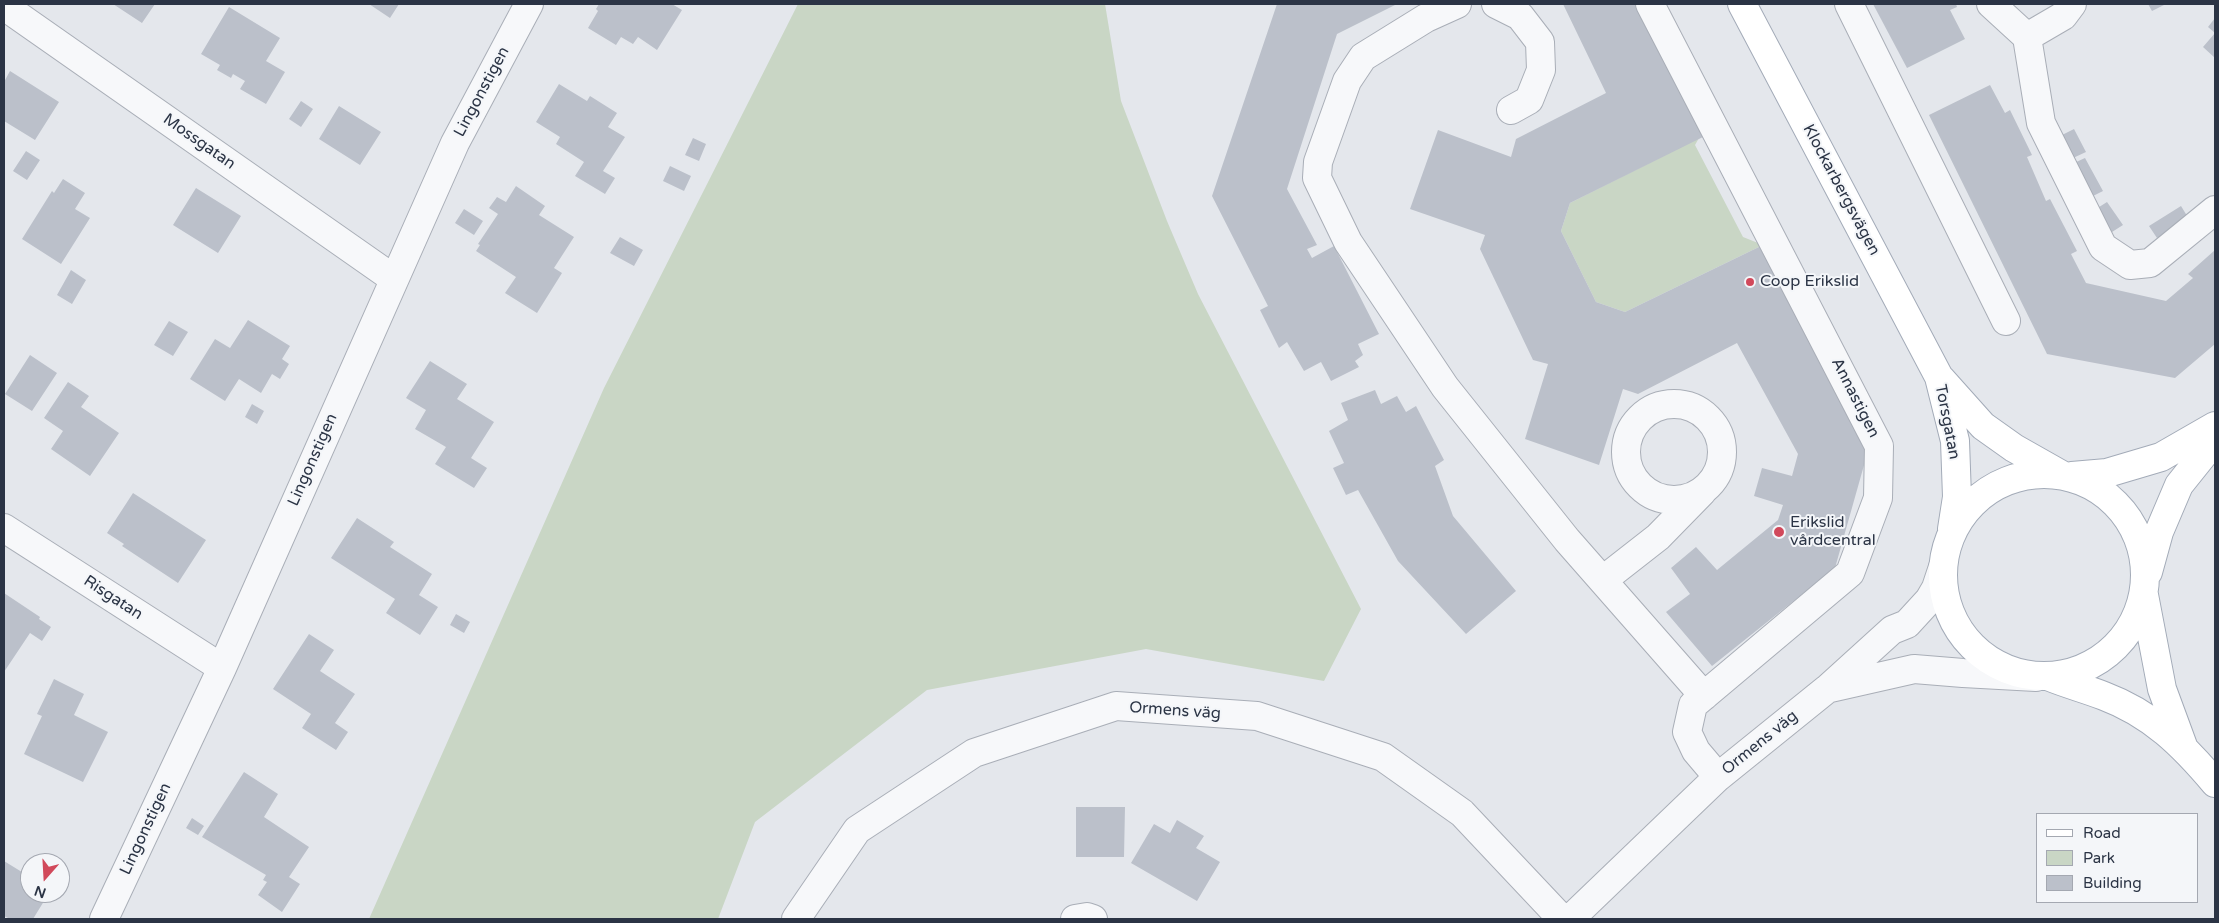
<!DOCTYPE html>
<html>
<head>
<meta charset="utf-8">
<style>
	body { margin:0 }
	#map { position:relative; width:2219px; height:923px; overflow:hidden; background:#e4e7ec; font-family:"Varela Round",sans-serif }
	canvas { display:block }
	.frame { position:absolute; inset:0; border:5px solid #2b3445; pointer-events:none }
	.legend { position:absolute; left:2036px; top:813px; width:162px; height:90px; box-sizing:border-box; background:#f4f6f9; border:1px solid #a4a8b1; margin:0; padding:6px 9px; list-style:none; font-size:15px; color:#2b3445 }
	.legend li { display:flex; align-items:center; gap:10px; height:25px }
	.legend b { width:25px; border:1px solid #a4a8b1 }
	.north { position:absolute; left:20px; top:853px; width:50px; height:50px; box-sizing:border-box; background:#f4f6f9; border:1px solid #a4a8b1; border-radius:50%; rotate:199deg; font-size:14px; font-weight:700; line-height:20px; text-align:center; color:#2b3445 }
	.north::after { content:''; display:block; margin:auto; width:18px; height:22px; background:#d1495b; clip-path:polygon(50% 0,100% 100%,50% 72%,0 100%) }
</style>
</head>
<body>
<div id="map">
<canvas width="2219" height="923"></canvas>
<div class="frame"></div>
<ul class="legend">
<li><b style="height:6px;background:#fff"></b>Road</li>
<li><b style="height:14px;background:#c9d6c5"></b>Park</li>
<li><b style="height:14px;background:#bbc0ca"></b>Building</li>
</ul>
<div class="north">N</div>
</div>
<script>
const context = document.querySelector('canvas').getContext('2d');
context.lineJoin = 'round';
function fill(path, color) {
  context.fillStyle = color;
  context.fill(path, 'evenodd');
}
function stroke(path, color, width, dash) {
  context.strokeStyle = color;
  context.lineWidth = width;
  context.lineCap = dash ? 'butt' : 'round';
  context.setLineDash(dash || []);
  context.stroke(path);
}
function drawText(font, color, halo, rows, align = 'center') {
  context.font = font + ' "Varela Round",sans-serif';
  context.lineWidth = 4;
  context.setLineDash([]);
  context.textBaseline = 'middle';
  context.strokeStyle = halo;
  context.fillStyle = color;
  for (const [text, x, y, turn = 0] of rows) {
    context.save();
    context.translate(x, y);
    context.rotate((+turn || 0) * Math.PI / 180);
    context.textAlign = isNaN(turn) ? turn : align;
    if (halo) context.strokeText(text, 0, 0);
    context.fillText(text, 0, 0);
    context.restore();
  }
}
fill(new Path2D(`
	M 798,4 L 1105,4 L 1121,101 L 1167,221 L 1198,294 L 1361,609 L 1324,681 L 1146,649 L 927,690 L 755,822 L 718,919 L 369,919 L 604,388 Z
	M 1699,138 L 1695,145 L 1743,237 L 1763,245 L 1625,312 L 1596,302 L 1561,231 L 1570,203 Z`), '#c9d6c5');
fill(new Path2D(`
	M 113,4 L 155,4 L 142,23 Z
	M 369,4 L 399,4 L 390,18 Z
	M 599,4 L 672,4 L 682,10 L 657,50 L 638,37 L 633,44 L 621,37 L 616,45 L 588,28 L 598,11 L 596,9 Z
	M 1277,4 L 1397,4 L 1337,34 L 1287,189 L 1317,245 L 1307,249 L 1312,258 L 1334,246 L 1379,334 L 1358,344 L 1363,355 L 1355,361 L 1359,367 L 1331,381 L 1321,362 L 1304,371 L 1287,342 L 1279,348 L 1260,310 L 1268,306 L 1212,196 Z
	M 1563,4 L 1640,4 L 1707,135 L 1570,203 L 1561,231 L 1596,302 L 1625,312 L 1763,245 L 1868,451 L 1835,568 L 1712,666 L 1666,612 L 1690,594 L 1671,568 L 1696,547 L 1717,570 L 1778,520 L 1783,505 L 1754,496 L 1762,468 L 1792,476 L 1798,454 L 1737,343 L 1638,394 L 1623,389 L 1599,465 L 1525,439 L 1548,364 L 1533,360 L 1480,249 L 1485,235 L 1410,209 L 1438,130 L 1511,157 L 1516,139 L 1606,93 Z
	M 1873,4 L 1956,4 L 1957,7 L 1950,10 L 1965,39 L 1907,68 Z
	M 2148,4 L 2166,4 L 2152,11 Z
	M 229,7 L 280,38 L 266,61 L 285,72 L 266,104 L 240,89 L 245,81 L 233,74 L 231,78 L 217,70 L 220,65 L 201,54 Z
	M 2215,18 L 2215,58 L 2203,47 L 2215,33 L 2208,27 Z
	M 10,71 L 59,102 L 35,140 L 4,121 L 4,82 Z
	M 559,84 L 587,101 L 590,96 L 617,113 L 608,127 L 625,137 L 603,171 L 615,178 L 605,194 L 575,176 L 584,162 L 556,144 L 560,137 L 536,122 Z
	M 1990,85 L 2005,113 L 2010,110 L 2032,155 L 2027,157 L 2046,201 L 2050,199 L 2077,251 L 2071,254 L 2086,283 L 2166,301 L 2193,278 L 2188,274 L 2215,250 L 2215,344 L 2175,378 L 2047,354 L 1929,115 Z
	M 301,101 L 313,109 L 301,127 L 289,119 Z
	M 339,106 L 381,132 L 360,165 L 319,139 Z
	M 2074,129 L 2086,152 L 2073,158 L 2062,135 Z
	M 693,138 L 706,144 L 699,161 L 685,155 Z
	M 26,151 L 40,160 L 27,180 L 13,171 Z
	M 2085,158 L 2103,191 L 2091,197 L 2074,163 Z
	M 670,166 L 691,176 L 684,191 L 663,181 Z
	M 63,179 L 85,193 L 75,209 L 90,218 L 61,264 L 22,239 L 52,191 L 54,193 Z
	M 516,186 L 545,206 L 539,215 L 574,237 L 554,268 L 562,273 L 537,313 L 505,293 L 516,277 L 476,251 L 480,245 L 478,244 L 498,214 L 489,208 L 497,197 L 506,202 Z
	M 196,188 L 241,216 L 218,253 L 173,225 Z
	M 2107,202 L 2123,225 L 2112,232 L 2096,209 Z
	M 2181,206 L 2189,219 L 2157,238 L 2149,226 Z
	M 464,209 L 483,221 L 474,235 L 455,223 Z
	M 620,237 L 643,250 L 634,266 L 610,253 Z
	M 71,270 L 86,280 L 72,304 L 57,295 Z
	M 248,320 L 290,346 L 282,359 L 289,364 L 280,379 L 272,374 L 261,393 L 239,379 L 225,401 L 190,379 L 215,339 L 230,348 Z
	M 169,321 L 188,332 L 173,356 L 154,345 Z
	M 30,355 L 57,373 L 32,411 L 5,394 Z
	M 430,361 L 467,384 L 457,399 L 494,422 L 471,458 L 487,468 L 474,488 L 435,464 L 446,447 L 415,429 L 426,410 L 406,398 Z
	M 68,382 L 89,396 L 81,407 L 119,433 L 90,476 L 51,449 L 63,431 L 44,418 Z
	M 1375,390 L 1381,404 L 1397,396 L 1406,412 L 1416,406 L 1444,460 L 1435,466 L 1453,516 L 1516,591 L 1466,634 L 1398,561 L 1358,490 L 1346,495 L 1333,468 L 1344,463 L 1329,431 L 1348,420 L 1341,403 Z
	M 252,404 L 264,411 L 257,424 L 245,417 Z
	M 133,493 L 206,540 L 178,583 L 122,546 L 124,544 L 107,533 Z
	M 357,518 L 394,542 L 390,547 L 432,574 L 419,595 L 438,607 L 420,635 L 386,613 L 395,599 L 331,558 Z
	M 4,593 L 40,617 L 39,619 L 51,627 L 42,641 L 30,633 L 4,672 Z
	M 456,614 L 470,622 L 464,633 L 450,625 Z
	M 309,634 L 334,650 L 320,671 L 355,694 L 335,723 L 348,732 L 336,750 L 302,728 L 311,714 L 273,689 Z
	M 54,679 L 84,694 L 74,715 L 108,732 L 83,782 L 24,754 L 42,716 L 37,714 Z
	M 244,772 L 278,794 L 264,817 L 309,847 L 289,877 L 300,884 L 282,912 L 258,895 L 267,882 L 263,880 L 266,875 L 202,837 Z
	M 1076,807 L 1125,807 L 1124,857 L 1076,857 Z
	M 192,818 L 204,826 L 198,835 L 186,828 Z
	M 1177,820 L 1204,836 L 1196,848 L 1220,862 L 1197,901 L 1131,863 L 1154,824 L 1170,833 Z
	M 4,861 L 30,877 L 30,893 L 49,893 L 33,919 L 10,919 L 4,916 Z`), '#bbc0ca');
const minor = new Path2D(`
	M 1457,4 L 1426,18 L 1363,57 L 1347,81 L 1318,162 L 1317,178 L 1348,242 L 1445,387 L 1567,540 L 1704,696
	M 1496,4 L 1520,16 L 1540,42 L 1541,70 L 1529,100 L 1511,110
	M 1650,4 L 1879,446 L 1878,498 L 1850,573 L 1693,705 L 1687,732 L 1696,751 L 1718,777
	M 1849,4 L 2006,321
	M 1991,4 L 2027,37 L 2041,123 L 2103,247 L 2130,265 L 2150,263 L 2215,210
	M 4,6 L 394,279
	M 2027,37 L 2063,16 L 2072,4
	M1626 452a48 48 0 1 1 96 0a48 48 0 1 1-96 0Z
	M 4,528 L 222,668
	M 1603,580 L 1658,537 L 1702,492
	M 1830,688 L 1914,669 L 1963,673 L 2036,677
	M 104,919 L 222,668 L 455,143 L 529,4
	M 796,919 L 857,830 L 974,753 L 1116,706 L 1257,716 L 1383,757 L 1462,813 L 1562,919
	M 1075,919 L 1087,917 L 1093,919
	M 1570,919 L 1718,777 L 1827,689 L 1892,630 L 1907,624 L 1929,600 L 1936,588 L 1943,567`);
const major = new Path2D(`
	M 1742,4 L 1939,377 L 1955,441 L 1957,497 L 1952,529
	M 1941,379 L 1983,426 L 2014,448 L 2060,474
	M1943 575a101 101 0 1 1 202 0a101 101 0 1 1-202 0Z
	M 2072,476 L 2107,473 L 2161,457 L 2215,426
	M 2148,572 L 2159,532 L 2179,485 L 2215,440
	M 2144,595 L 2162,689 L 2183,746
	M 2050,677 C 2067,684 2086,689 2104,696 C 2152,714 2183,745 2215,783`);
stroke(minor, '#a9aeb7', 30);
stroke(major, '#a3abb8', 30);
stroke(minor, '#f7f8fa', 28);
stroke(major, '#fff', 28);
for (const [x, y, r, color] of [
	[1750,282,5,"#d1495b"],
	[1779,532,6,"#d1495b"]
]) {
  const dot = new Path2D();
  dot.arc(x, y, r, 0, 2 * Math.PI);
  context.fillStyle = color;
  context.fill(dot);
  stroke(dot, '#f4f6f9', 2);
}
drawText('16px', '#2b3445', '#f4f6f9', [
	["Lingonstigen",482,92,-62],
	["Mossgatan",199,142,35],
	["Klockarbergsvägen",1841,190,62],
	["Annastigen",1855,398,63],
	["Torsgatan",1947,422,79],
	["Lingonstigen",313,460,-66],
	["Risgatan",113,598,33],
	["Ormens väg",1175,711,4],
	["Ormens väg",1760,743,-39],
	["Lingonstigen",146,829,-65]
]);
drawText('16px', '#2b3445', '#f4f6f9', [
	["Coop Erikslid",1760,282],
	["Erikslid",1790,523],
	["vårdcentral",1790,541]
], 'left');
</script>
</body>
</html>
